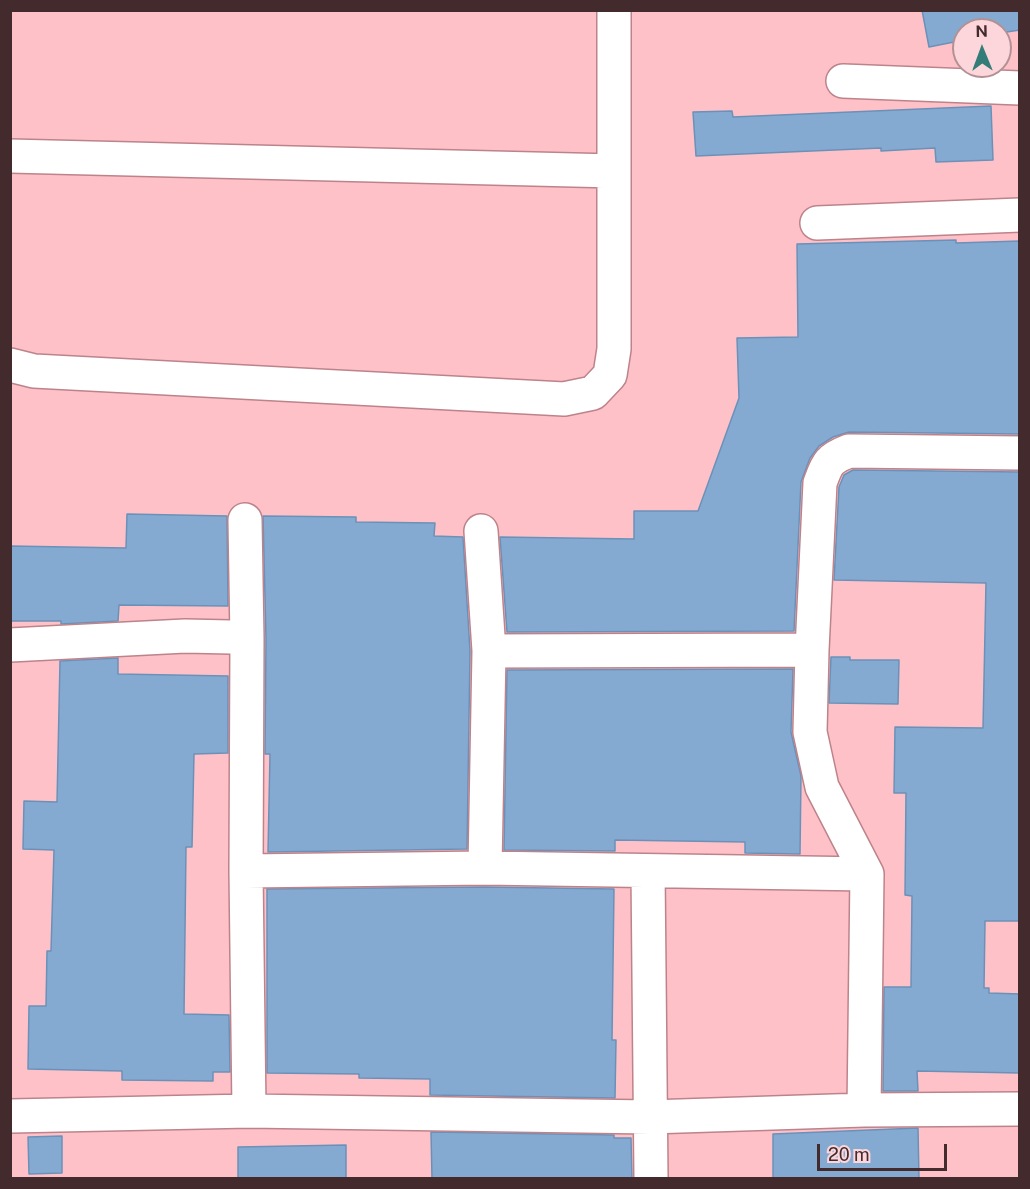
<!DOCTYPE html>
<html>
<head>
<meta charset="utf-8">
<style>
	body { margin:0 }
	#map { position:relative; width:1030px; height:1189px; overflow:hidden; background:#ffc1c8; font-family:"Public Sans",sans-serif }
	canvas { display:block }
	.frame { position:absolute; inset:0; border:12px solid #422a2d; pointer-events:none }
	.north { position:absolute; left:952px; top:18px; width:60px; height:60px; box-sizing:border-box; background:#fcd6da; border:2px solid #b29195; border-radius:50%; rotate:359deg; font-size:16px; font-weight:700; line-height:24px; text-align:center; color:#422a2d }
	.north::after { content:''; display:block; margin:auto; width:21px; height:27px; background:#337c78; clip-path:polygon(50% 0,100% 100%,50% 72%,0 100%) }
	.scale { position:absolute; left:817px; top:1144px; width:130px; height:27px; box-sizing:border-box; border:3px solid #422a2d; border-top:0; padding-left:8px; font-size:18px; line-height:21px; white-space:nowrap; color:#422a2d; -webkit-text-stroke:4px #fcd6da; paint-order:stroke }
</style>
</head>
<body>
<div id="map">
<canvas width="1030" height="1189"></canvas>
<div class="frame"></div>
<div class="north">N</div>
<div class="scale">20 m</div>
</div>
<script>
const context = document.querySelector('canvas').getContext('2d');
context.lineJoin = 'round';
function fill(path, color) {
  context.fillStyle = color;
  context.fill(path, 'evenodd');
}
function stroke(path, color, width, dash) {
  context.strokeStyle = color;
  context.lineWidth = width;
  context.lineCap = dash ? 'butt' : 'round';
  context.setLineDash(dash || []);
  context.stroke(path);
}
const building = new Path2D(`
	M 922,10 L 1020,10 L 1020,30 L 1000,33 L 1000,30 L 964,30 L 964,40 L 929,47 Z
	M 991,106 L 993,160 L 936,162 L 935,148 L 881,151 L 881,148 L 696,156 L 693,112 L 732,111 L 733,117 Z
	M 956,240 L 956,243 L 1020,241 L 1020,434 L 849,432 L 833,437 L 819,446 L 810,458 L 801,482 L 794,631 L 507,632 L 500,537 L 634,539 L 634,511 L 698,511 L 739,398 L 737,338 L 798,337 L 797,244 Z
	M 853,470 L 1020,472 L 1020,921 L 985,921 L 984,988 L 989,988 L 989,993 L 1020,994 L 1020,1073 L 917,1071 L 918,1091 L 883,1091 L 884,987 L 911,987 L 912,896 L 905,895 L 906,793 L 894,793 L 895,727 L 983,728 L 986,583 L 834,580 L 839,487 L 844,475 Z
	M 127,514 L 227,516 L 228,606 L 119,605 L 118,621 L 61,624 L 61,621 L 10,621 L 10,546 L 126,548 Z
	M 263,516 L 356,517 L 356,522 L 435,523 L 434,536 L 463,537 L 470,651 L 467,849 L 268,852 L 270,754 L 265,754 L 266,639 Z
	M 831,657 L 850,657 L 850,660 L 899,660 L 898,704 L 829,703 Z
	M 118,658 L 118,674 L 228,676 L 228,753 L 194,754 L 192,847 L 186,847 L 184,1014 L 229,1015 L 230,1072 L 213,1072 L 213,1081 L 122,1080 L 122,1071 L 28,1069 L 29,1006 L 46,1006 L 47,951 L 51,951 L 54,850 L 23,849 L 24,801 L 57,802 L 60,661 Z
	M 793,669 L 791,732 L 801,776 L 800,854 L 745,853 L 745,842 L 615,840 L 615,851 L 504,850 L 507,670 Z
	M 485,887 L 614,889 L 612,1040 L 616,1040 L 615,1098 L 430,1095 L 430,1079 L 359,1078 L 359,1074 L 267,1073 L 267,889 Z
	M 918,1128 L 919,1179 L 773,1179 L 773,1134 Z
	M 431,1132 L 614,1135 L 614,1138 L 631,1138 L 632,1179 L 432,1179 Z
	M 62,1136 L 62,1173 L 29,1174 L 28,1137 Z
	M 346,1145 L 346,1179 L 238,1179 L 238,1147 Z`);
fill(building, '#85aad2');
stroke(building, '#6c91b8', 1.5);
const minor = new Path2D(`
	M 843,81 L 1020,88
	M 10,156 L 614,171
	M 817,223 L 1020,215
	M 10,365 L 34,371 L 564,399 L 593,393 L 610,375 L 614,349 L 614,10
	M 245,520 L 247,639
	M 481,531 L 489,651 L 485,868
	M 10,645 L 185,636 L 231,637 L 247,639 L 246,871 L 249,1111
	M 489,651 L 812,650
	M 246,871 L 485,868 L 867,874
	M 648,871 L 651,1178
	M 864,1110 L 867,874 L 822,787 L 810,732 L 812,650 L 820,483 C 827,464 828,459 849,451 L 1020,453
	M 11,1116 L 249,1111 L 650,1117 L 864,1110 L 1020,1109`);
stroke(minor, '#bd838a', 36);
stroke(minor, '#fff', 33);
</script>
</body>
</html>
